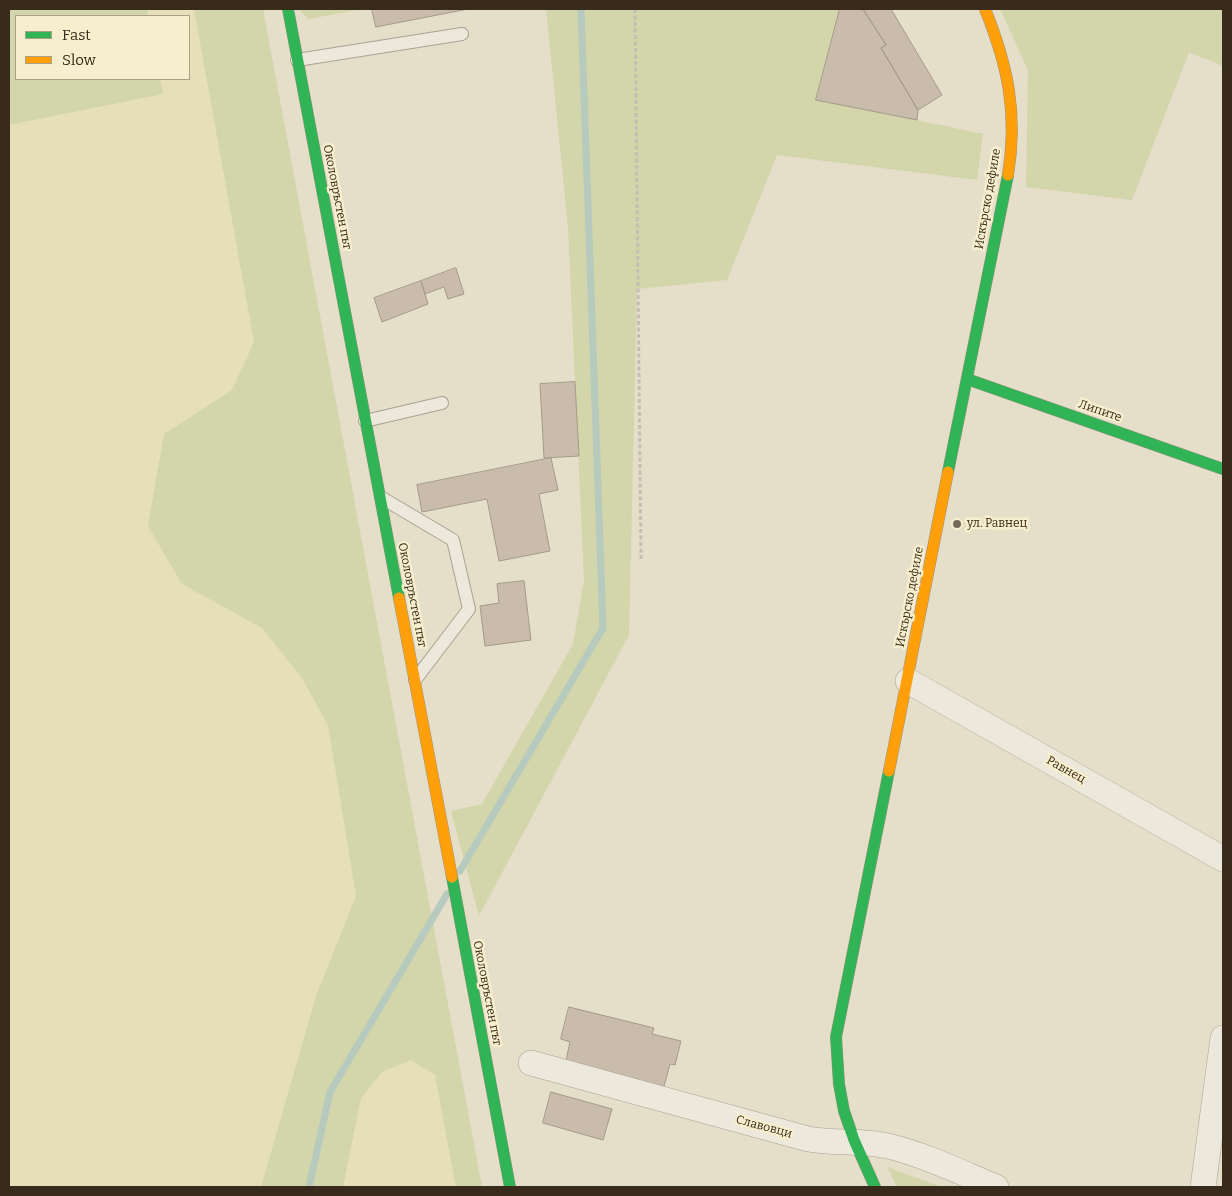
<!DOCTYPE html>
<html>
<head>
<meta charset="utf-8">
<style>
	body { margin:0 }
	#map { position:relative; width:1232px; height:1196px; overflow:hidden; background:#e5dec9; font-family:Bitter,serif }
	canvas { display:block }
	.frame { position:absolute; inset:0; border:10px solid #382b1b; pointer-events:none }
	.legend { position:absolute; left:15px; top:15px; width:175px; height:65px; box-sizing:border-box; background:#f7eece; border:1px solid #aba086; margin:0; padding:6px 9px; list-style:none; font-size:15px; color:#382b1b }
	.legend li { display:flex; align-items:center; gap:10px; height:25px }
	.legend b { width:25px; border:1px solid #aba086 }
</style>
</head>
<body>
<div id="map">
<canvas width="1232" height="1196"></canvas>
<div class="frame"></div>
<ul class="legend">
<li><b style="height:6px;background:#30b455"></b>Fast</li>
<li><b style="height:6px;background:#ff9f0a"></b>Slow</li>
</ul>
</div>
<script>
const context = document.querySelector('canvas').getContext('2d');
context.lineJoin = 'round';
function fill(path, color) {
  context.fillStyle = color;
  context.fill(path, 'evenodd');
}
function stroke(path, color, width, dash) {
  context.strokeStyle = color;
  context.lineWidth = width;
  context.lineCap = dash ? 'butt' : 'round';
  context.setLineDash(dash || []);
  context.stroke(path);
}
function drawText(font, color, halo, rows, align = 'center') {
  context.font = font + ' Bitter,serif';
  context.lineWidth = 5;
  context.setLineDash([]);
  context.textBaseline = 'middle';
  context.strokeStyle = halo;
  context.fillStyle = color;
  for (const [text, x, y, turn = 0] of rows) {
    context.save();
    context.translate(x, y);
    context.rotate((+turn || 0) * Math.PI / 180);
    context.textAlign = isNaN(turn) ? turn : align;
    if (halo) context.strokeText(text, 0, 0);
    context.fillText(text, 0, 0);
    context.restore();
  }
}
fill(new Path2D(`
	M 147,9 L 194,9 L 254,342 L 232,390 L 164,434 L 182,584 L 262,628 L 302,678 L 328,725 L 356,896 L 316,996 L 261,1187 L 9,1187 L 9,125 L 163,94 L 160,79 L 189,79 L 189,16 L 148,16 Z
	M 411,1060 L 435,1075 L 456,1187 L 343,1187 L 361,1098 L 381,1072 Z`), '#e6dfb8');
fill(new Path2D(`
	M 9,9 L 147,9 L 148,16 L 16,16 L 16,79 L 160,79 L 163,94 L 9,125 Z
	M 194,9 L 263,9 L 482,1187 L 456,1187 L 435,1075 L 411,1060 L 382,1072 L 361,1098 L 343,1187 L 261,1187 L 316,996 L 356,896 L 328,725 L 302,678 L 262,628 L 182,584 L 148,526 L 164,434 L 232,390 L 254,342 Z
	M 298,9 L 361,9 L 309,19 Z
	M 546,9 L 840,9 L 816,99 L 983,134 L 977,180 L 777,155 L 727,280 L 637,289 L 629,635 L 479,916 L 451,811 L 482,804 L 573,644 L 584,581 L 568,227 Z
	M 1000,9 L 1223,9 L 1223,66 L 1189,52 L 1132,200 L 1026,187 L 1028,70 Z
	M 887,1167 L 942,1187 L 897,1187 Z`), '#d3d5aa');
stroke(new Path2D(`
	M 460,871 L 603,628 L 581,9
	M 309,1187 L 330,1092 L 447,894`), '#b6cabe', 7);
const building = new Path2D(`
	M 372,9 L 468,9 L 376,27 Z
	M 840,9 L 863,9 L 886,45 L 881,48 L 918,110 L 917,120 L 816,100 Z
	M 863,9 L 891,9 L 942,95 L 918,110 L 881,48 L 886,45 Z
	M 456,268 L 464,294 L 448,299 L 444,287 L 425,294 L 421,281 Z
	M 421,281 L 428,304 L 382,322 L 374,298 Z
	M 575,382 L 579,456 L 544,458 L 540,384 Z
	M 551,458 L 558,490 L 539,494 L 550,551 L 499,561 L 487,499 L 422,512 L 417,485 Z
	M 524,581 L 531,640 L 485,646 L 480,606 L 499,603 L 497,584 Z
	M 569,1007 L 654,1028 L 652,1034 L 681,1041 L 675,1065 L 670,1064 L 663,1090 L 565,1065 L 570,1042 L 561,1039 Z
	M 551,1092 L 612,1109 L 603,1140 L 543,1123 Z`);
fill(building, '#c9bcaa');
stroke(building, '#a59989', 1);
const lane = new Path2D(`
	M 297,60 L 462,34
	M 365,421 L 442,403
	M 382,498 L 453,540 L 469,609 L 415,680`);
const street = new Path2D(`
	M 908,681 L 1223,859
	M 531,1063 L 808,1139 C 836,1144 865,1140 892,1147 C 925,1155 964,1174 996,1187
	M 1203,1187 L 1223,1038`);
const fast = new Path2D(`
	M 288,9 L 399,598
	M 967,379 L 1223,469
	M 948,472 L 1008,175
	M 452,877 L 510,1187
	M 875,1187 L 854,1140 L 844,1111 L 839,1084 L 836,1037 L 889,771`);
const slow = new Path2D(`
	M 985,9 C 1008,66 1018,113 1008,175
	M 399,598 L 452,877
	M 889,771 L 948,472`);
stroke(lane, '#a9a293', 14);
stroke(street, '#a9a293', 26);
stroke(fast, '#999283', 12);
stroke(slow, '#999283', 12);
stroke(new Path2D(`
	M 635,9 L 641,559`), '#c4bfb3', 3, [4, 2.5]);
stroke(lane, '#ece8dc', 12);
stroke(street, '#ece8dc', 25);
stroke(fast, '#30b455', 11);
stroke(slow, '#ff9f0a', 11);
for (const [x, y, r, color] of [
	[957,524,5,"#756a58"]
]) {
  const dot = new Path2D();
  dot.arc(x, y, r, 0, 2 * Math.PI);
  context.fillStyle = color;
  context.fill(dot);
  stroke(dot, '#f7eece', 2);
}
drawText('12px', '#382b1b', '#f7eece', [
	["Околовръстен път",337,197,79],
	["Искърско дефиле",988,199,-80],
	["Липите",1100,411,19],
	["Околовръстен път",412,595,79],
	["Искърско дефиле",910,597,-79],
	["Равнец",1066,770,29],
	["Околовръстен път",487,993,79],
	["Славовци",764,1127,15]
]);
drawText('12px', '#382b1b', '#f7eece', [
	["ул. Равнец",967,524]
], 'left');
</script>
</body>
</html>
